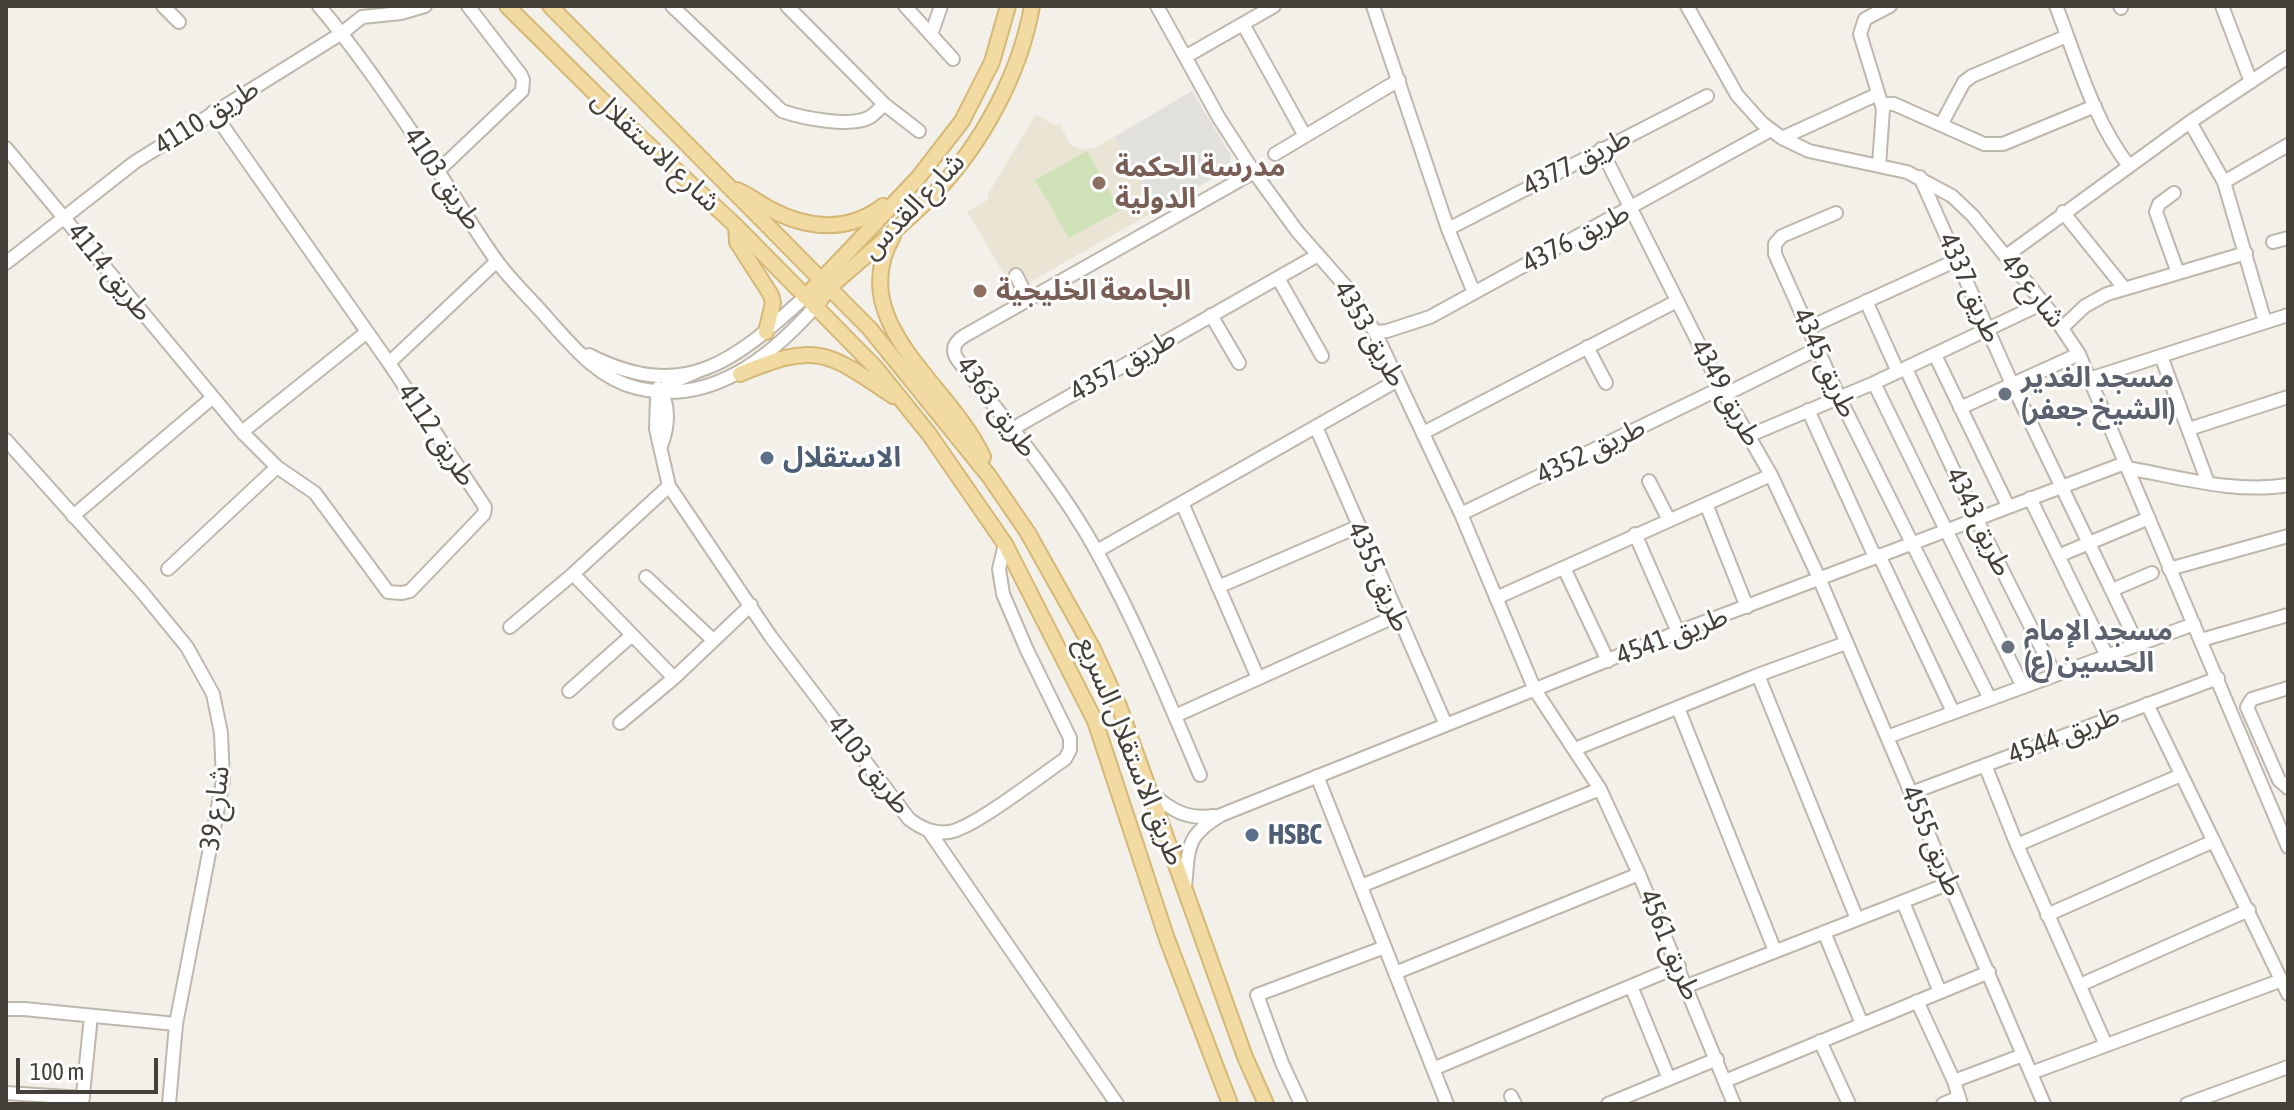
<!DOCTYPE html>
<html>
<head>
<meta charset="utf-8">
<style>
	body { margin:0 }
	#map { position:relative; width:2294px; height:1110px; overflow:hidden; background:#f3f0e9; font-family:"Asap Condensed",sans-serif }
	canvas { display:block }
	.frame { position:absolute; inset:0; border:8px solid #454039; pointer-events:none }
	.scale { position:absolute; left:16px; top:1058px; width:142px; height:36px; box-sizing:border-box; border:4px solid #454039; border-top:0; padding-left:10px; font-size:24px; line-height:28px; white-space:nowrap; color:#454039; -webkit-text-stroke:6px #fff; paint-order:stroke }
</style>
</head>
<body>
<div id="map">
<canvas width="2294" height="1110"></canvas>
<div class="frame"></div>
<div class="scale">100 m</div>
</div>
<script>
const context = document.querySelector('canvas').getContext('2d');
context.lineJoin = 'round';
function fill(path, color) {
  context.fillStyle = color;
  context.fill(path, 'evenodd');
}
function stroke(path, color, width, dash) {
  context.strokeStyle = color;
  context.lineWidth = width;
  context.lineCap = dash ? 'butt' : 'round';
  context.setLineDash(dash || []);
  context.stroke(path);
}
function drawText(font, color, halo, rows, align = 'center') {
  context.font = font + ' "Asap Condensed","Noto Sans Arabic",sans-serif';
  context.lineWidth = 6;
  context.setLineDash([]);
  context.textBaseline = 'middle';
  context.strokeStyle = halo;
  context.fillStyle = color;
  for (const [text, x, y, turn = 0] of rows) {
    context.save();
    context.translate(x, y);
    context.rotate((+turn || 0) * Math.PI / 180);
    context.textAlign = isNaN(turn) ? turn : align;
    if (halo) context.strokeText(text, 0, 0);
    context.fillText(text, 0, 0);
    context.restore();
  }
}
fill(new Path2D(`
	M 1192,91 L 1231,156 L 1228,170 L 1014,291 L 967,212 L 989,199 L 987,196 L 1036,114 L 1057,126 L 1059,123 L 1071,145 L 1082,149 L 1095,148 Z`), '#eae4d5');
fill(new Path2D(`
	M 1087,151 L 1120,210 L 1069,238 L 1035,180 Z`), '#cfe2b7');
fill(new Path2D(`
	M 1192,91 L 1231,156 L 1228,170 L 1155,210 L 1115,137 Z`), '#e2e0dd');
const minor = new Path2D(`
	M 163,6 L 179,22
	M 319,6 C 358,52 392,103 426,153 C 450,188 471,225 496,260 C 511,281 531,299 548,319 C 573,347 599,379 637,388 C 711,406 769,358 815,307
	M 672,6 L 782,111 C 802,118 851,128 870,117 C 875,114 880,108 884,104
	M 787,6 L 884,104 L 919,131
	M 905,6 L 953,59
	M 1157,6 L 1219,118 L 1254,172 L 1297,231 L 1348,289 L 1375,332 L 1461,514 L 1535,690 L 1600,789 L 1639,874 L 1734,1104
	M 1373,6 L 1448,229 L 1474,293
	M 1687,6 L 1737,95 L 1762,123 L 1782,138 L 1809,151 L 1907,172 L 1952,196 L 1973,216 L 2053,315 L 2079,354 L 2288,847
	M 2056,6 C 2077,59 2093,120 2129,166
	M 2120,6 L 2121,8
	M 2222,6 L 2251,82
	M 1243,24 L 1305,136
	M 932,32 L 941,6
	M 1185,57 L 1274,6
	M 1882,104 L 1894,104 L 1984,144 L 2003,144 L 2095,106
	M 2190,122 L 2224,182 L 2265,322
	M 1942,123 L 1964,82 L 1972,76 L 2067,36
	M 1782,138 L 1878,94
	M 6,148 L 242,432 L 277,467 L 315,493 L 388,592 L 402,593 L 410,591 L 484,514 L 485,507 L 389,363 L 213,112
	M 1601,149 L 1721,388 L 1771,475 L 1819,578 L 2044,1104
	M 1275,154 L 1399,80
	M 1879,165 L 1883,109 L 1860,34 L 1865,19 L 1890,6
	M 438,171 L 522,91 L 523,80 L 521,75 L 468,6
	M 1920,177 L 2012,384 L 2138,645
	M 2224,182 L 2288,145
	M 2174,193 L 2159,204 L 2156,212 L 2178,273
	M 2063,212 L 2124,288
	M 1836,213 L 1782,236 L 1775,244 L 1775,254 L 1839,397 L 1990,699
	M 1448,229 L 1707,96
	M 2273,242 L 2288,238
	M 2006,256 L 2190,122 L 2288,57
	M 6,263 L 135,162 L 342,33 L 362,17 L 401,13 L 425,6
	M 1016,275 L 1028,299
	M 1278,278 L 1322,356
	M 1866,301 L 1898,372
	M 1211,315 L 1239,363
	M 2063,327 L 2085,306 L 2107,294 L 2246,253
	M 1808,328 L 1957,260
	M 1375,332 L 1387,331 L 1430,317 L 1771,130
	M 1587,347 L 1606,383
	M 589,355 C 685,404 735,360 805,297
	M 1935,355 L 2008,506
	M 2161,356 L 2208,483
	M 389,363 L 497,261
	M 1906,369 L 1976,518 L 2055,675
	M 696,372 L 668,384 L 657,398 L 656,429 L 669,486 L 771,637 L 909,819 C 921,828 933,834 949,832 C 974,828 1040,776 1065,759 L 1070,750 L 1070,738 L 1026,648 L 1003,594 L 999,569 L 1005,544
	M 2089,379 L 2288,315
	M 1874,383 L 2023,687
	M 658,388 C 671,404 668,428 661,446
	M 1724,395 L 1817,349
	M 1960,408 L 2079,354
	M 1808,410 L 1875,557
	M 1316,427 L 1446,725
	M 1012,429 L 1318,255
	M 2189,429 L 2288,397
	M 242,432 L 367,332
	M 1423,433 L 1677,301
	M 1748,436 L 1874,383 L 2043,303
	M 6,440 L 142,592 L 187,647 L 213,694 L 221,733 L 223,781 L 176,1024 L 169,1104
	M 2127,468 C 2179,477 2235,494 2288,485
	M 1649,481 L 1669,520
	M 2030,498 L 2107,656
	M 1182,503 L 1258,678
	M 1706,504 L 1747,607
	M 1461,514 L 1721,388
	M 73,516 L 212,398
	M 1635,534 L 1678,632
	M 1097,551 L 1398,380
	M 1879,555 L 1953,712
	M 2058,556 L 2149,518
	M 1564,568 L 1608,661
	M 168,569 L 277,467
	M 2169,569 L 2288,536
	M 573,574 L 674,678
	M 646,577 L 713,640
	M 1218,587 L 1357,527
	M 2112,590 L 2152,573
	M 1496,598 L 1771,475
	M 510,627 L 573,574 L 669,486
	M 2201,640 L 2288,615
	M 1758,675 L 1857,919
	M 2288,688 L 2252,699 L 2247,707 L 2279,780 L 2288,788
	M 569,691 L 632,635
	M 2147,704 L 2288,994
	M 1678,708 L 1775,951
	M 1175,716 L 1396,616
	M 620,723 L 674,678 L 751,605
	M 1887,737 L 2194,624
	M 1575,749 L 1758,675 L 1846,643
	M 1985,765 L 2017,845 L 2106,1045
	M 1200,775 C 1168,700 1137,624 1097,552 C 1059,483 1006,421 957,359 C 951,349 955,342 964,336 L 1254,172
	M 1317,776 L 1447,1104
	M 1151,793 C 1171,810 1187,820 1214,816
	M 1911,793 L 2218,678
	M 929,831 L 1117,1104
	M 2017,845 L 2181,775
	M 1361,886 L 1600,789
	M 1185,887 C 1189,848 1185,836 1221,815 L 1678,632 L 2125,463
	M 1903,902 L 1940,992
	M 2047,915 L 2214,841
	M 1824,932 L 1862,1024
	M 1395,973 L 1639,874
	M 2080,985 L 2249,910
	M 1631,986 L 1669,1079
	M 1687,986 L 1950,883
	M 1917,1001 L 1954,1081 L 1961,1104
	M 6,1009 L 24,1009 L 176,1024
	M 1820,1041 L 1849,1104
	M 1433,1069 L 1679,966
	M 2031,1073 L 2282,980
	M 1725,1081 L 1989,972
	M 1954,1081 L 2023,1055
	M 6,1093 L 83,1098
	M 1511,1096 L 1515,1104
	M 82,1104 L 91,1016
	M 1301,1104 L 1282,1063 L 1257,995 L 1385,947
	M 1608,1104 L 1717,1059
	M 1943,1104 L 1959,1097
	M 2187,1104 L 2288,1067`);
const major = new Path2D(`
	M 507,6 L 624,122 L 736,226 L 875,367 L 929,434 L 1005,544 L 1095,721 L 1167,939 L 1230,1104
	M 550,6 L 870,329 L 989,476 L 1028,533 L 1093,649 L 1119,706 L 1245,1057 L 1266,1104
	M 737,190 C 749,195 759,203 770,209 C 807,229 848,233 883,206
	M 736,226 L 737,242 L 771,295 L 773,303 L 766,332
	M 893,236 C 843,323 951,385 983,457
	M 805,297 L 918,178 L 962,121 L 992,62 L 1008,6
	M 815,307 L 829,288 C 864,257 901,227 934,194 C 982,144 1020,74 1032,6
	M 740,374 C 816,342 827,351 893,396`);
stroke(minor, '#bdb7ad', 16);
stroke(major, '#d5b875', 18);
stroke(minor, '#fff', 12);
stroke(major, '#f2dba3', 14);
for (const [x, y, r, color] of [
	[1099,183,8,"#8d6e63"],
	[980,291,8,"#8d6e63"],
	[2005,394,8,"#6b7280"],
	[767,458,8,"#5c6f8a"],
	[2008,647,8,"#6b7280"],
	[1252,835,8,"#5c6f8a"]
]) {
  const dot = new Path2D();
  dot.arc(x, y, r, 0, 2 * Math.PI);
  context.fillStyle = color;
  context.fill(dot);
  stroke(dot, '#fff', 3);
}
drawText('28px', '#454039', '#fff', [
	["طريق 4110",207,117,-32],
	["شارع الاستقلال",656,151,43],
	["طريق 4377",1577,162,-27],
	["طريق 4103",443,179,56],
	["شارع القدس",913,206,-46],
	["طريق 4376",1576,238,-28],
	["طريق 4114",110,272,51],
	["طريق 4337",1970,288,66],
	["شارع 49",2033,291,51],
	["طريق 4353",1370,334,60],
	["طريق 4345",1825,363,65],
	["طريق 4357",1123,365,-30],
	["طريق 4349",1726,393,61],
	["طريق 4363",997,407,54],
	["طريق 4112",437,435,56],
	["طريق 4352",1591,451,-26],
	["طريق 4343",1979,522,64],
	["طريق 4355",1379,577,66],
	["طريق 4541",1672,636,-21],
	["طريق 4544",2064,735,-21],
	["طريق الاستقلال السريع",1131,751,68],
	["طريق 4103",869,765,52],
	["شارع 39",215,808,-83],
	["طريق 4555",1932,841,67],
	["طريق 4561",1670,945,67]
]);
drawText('bold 28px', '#785e54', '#fff', [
	["مدرسة الحكمة",1115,167],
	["الدولية",1115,199],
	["الجامعة الخليجية",996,291]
], 'left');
drawText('bold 28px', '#5b616d', '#fff', [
	["مسجد الغدير",2021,378],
	["(الشيخ جعفر)",2021,410],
	["مسجد الإمام",2024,631],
	["الحسين (ع)",2024,663]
], 'left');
drawText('bold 28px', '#4e5e75', '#fff', [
	["الاستقلال",783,458],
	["HSBC",1268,835]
], 'left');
</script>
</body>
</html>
